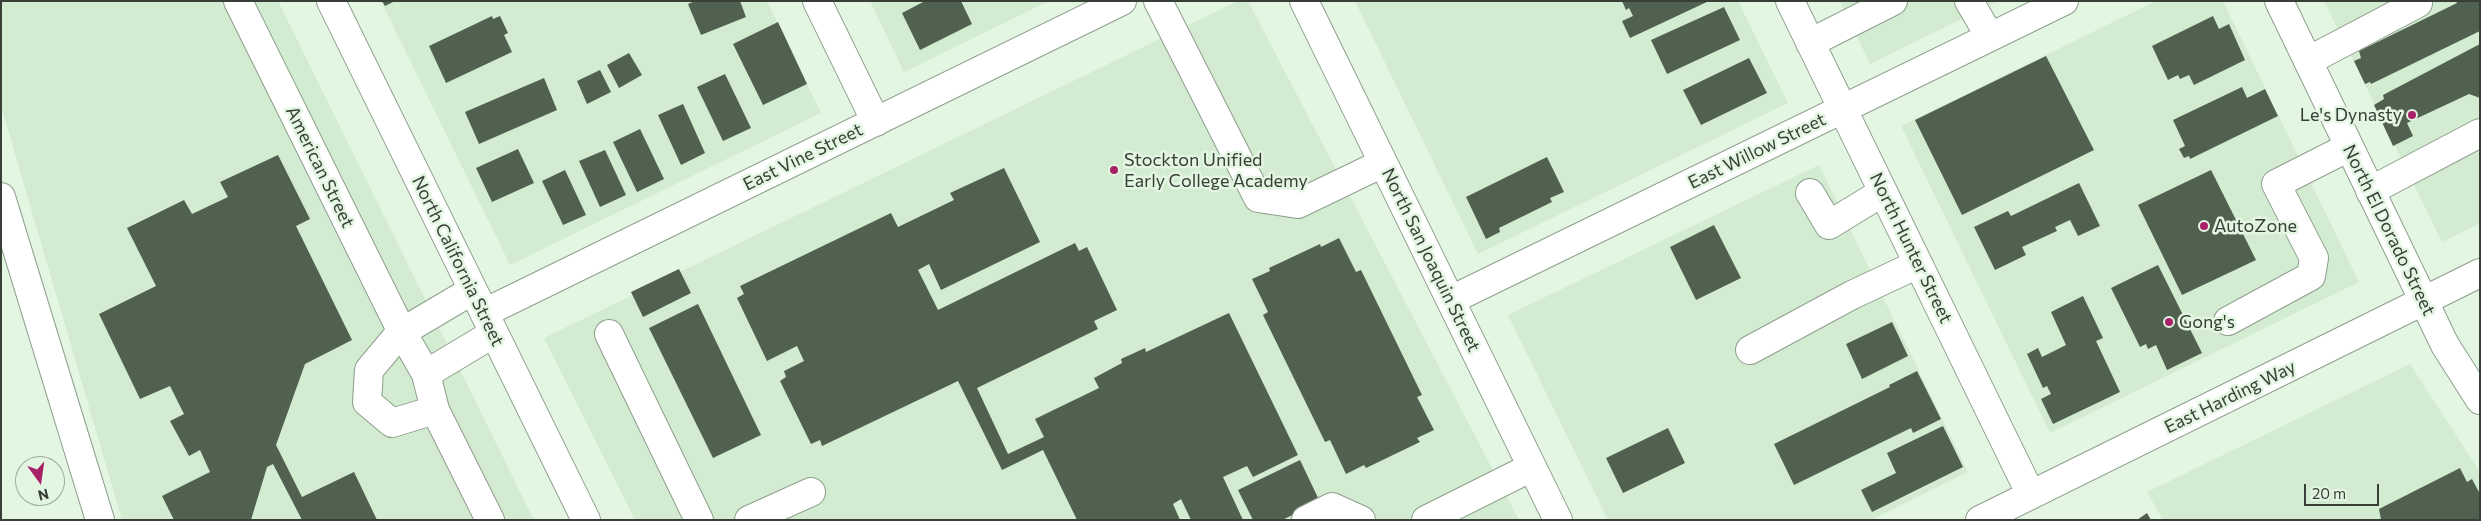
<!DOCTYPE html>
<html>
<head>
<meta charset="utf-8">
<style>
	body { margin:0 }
	#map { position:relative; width:2481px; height:521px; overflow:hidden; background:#e3f6e2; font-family:Commissioner,sans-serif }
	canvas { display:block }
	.frame { position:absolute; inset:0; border:2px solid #373f37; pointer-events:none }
	.north { position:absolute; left:15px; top:456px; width:50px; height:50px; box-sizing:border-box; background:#e3f6e2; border:1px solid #9ead9e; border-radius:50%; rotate:166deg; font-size:14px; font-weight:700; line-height:20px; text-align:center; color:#373f37 }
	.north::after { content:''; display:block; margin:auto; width:18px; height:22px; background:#a82068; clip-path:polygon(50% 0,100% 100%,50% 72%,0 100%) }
	.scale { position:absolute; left:2304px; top:484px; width:75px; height:22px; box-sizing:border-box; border:2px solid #373f37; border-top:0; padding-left:6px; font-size:15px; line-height:18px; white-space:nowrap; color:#373f37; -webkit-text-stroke:4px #e3f6e2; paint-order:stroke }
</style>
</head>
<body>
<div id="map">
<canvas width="2481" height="521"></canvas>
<div class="frame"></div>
<div class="north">N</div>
<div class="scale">20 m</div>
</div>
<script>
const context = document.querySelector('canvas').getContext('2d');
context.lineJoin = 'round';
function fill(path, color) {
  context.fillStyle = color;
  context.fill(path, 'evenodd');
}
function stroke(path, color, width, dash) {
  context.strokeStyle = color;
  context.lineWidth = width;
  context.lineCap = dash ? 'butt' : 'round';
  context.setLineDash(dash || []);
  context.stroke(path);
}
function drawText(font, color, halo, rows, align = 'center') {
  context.font = font + ' Commissioner,sans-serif';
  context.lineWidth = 5;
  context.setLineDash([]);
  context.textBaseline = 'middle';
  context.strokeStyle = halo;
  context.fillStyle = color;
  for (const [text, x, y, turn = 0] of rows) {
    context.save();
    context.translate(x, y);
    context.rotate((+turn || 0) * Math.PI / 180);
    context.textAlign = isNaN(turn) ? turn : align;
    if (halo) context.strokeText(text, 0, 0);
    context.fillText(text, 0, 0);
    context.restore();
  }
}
fill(new Path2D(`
	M 1,1 L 278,1 L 534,520 L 122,520 L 1,106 Z
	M 381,1 L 767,1 L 821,113 L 510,265 Z
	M 870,1 L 1049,1 L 904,72 Z
	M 1238,1 L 1248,1 L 1519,520 L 635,520 L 544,338 Z
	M 1355,1 L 1738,1 L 1788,103 L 1478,254 Z
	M 1840,1 L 1998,1 L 1870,64 Z
	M 2156,1 L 2223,1 L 2359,282 L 2050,433 L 1901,126 Z
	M 2324,1 L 2480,1 L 2480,223 L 2442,242 Z
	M 1819,165 L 1968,472 L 1871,520 L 1608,520 L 1508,315 Z
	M 2410,364 L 2480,472 L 2480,520 L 2163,520 L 2147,492 Z`), '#d2ebd1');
fill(new Path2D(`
	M 382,1 L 395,1 L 385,6 Z
	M 695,1 L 740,1 L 746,17 L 701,35 L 688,4 Z
	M 925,1 L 961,1 L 972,24 L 920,50 L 902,13 Z
	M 1622,1 L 1709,1 L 1630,38 L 1622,21 L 1633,16 L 1629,8 L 1626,10 Z
	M 2456,1 L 2480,1 L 2480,31 L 2371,84 L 2370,82 L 2365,84 L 2354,61 L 2361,58 L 2359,51 L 2457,3 Z
	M 1724,7 L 1740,40 L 1667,74 L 1651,40 Z
	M 492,16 L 493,19 L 500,16 L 508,33 L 504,35 L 512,52 L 446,83 L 429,46 Z
	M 2213,16 L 2219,29 L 2229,24 L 2245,60 L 2194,85 L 2189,75 L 2180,79 L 2178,75 L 2168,80 L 2152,46 Z
	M 778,22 L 807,84 L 763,105 L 733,44 Z
	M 2480,44 L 2480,98 L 2469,94 L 2407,123 L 2413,136 L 2393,146 L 2374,105 L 2384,99 L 2383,95 Z
	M 629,53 L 642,75 L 619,88 L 607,65 Z
	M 2046,56 L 2094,150 L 1962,215 L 1915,120 Z
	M 1749,58 L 1767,93 L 1701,125 L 1683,90 Z
	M 600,70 L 611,92 L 587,104 L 577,81 Z
	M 725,74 L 751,128 L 723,141 L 697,87 Z
	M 544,78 L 557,110 L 479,144 L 465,112 Z
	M 2242,87 L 2247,98 L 2265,89 L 2278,116 L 2190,159 L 2189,156 L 2184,158 L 2179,149 L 2185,146 L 2173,120 Z
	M 683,104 L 705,153 L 681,165 L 658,115 Z
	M 640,129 L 664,179 L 637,192 L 613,142 Z
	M 518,149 L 534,183 L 492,202 L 476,168 Z
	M 605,150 L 626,195 L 600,207 L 579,161 Z
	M 278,155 L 310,219 L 296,226 L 352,340 L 305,364 L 276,445 L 302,497 L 354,472 L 377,520 L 302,520 L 273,464 L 267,467 L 251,520 L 174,520 L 162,496 L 210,472 L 200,450 L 189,456 L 170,421 L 184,414 L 170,386 L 140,399 L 99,314 L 156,286 L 127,228 L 184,200 L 192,214 L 228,197 L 220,182 Z
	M 1547,157 L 1564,192 L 1550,198 L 1552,202 L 1499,228 L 1500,232 L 1486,239 L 1466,197 Z
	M 1004,168 L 1040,242 L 941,290 L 929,264 L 918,270 L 938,310 L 1075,243 L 1079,251 L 1087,247 L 1117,310 L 1094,321 L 1098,329 L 977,388 L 1008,454 L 1044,437 L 1035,419 L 1099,388 L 1094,378 L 1122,363 L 1121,359 L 1145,348 L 1146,352 L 1229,313 L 1298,455 L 1253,477 L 1247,466 L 1223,477 L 1243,520 L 1191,520 L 1181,499 L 1173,504 L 1180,520 L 1077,520 L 1043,450 L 1002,470 L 958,381 L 822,446 L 820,440 L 811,444 L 780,381 L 786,377 L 784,371 L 804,361 L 797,346 L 767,361 L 737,298 L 744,294 L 740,286 L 891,213 L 898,227 L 954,200 L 950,193 Z
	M 565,170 L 586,215 L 563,225 L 542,181 Z
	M 2211,170 L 2256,260 L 2182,295 L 2138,205 Z
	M 2079,183 L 2100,226 L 2078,236 L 2070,220 L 2055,227 L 2057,231 L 2022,247 L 2026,255 L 1995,270 L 1974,227 L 2008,211 L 2011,216 Z
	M 1714,225 L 1741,278 L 1696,300 L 1670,247 Z
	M 1339,238 L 1356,272 L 1361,270 L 1422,395 L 1417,397 L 1434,430 L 1417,438 L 1420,442 L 1366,468 L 1364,465 L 1346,474 L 1330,440 L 1325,442 L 1263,315 L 1268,312 L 1252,279 L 1270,271 L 1269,268 L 1320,244 L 1321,247 Z
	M 2158,265 L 2202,353 L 2167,370 L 2156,345 L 2148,349 L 2146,344 L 2140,347 L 2111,288 Z
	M 679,269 L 691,293 L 643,317 L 631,292 Z
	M 2083,296 L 2103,338 L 2096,341 L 2120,392 L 2053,424 L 2041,399 L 2051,394 L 2047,386 L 2043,388 L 2027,354 L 2038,348 L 2042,357 L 2066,345 L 2051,312 Z
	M 698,304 L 761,435 L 713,458 L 649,328 Z
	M 1892,322 L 1908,356 L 1862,379 L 1846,344 Z
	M 1917,371 L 1941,419 L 1913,433 L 1911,428 L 1794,485 L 1774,444 L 1890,387 L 1889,385 Z
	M 1943,426 L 1963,467 L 1872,512 L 1861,490 L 1896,473 L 1887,453 Z
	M 1668,428 L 1685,463 L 1623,493 L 1606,458 Z
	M 1300,460 L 1320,502 L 1282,520 L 1253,520 L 1238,490 Z
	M 2460,468 L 2467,482 L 2472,479 L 2480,494 L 2480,520 L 2381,520 L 2379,509 Z
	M 2147,513 L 2151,520 L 2137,520 Z`), '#506150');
const minor = new Path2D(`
	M 238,1 L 402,332 L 426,374 L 435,410 L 490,520
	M 331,1 L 586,520
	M 817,1 L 876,122
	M 1158,1 L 1258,198 L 1298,204 L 1383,163
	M 1304,1 L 1558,520
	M 1790,1 L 2031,495
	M 1969,1 L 1990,37
	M 1810,43 L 1893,1
	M 2308,61 L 2418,3
	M 2370,191 L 2480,133
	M 1810,193 L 1829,225 L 1883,192
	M 1,197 L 100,520
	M 1451,300 L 2064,1
	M 484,313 L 1122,1
	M 2228,321 L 2311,276 L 2314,258 L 2276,184 L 2349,147
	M 609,334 L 699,520
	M 1750,350 L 1852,295 L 1918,264
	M 426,374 L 494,333
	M 435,410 L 392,423 L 367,402 L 369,370 L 395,339 L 402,332 L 473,290
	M 749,520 L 811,492
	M 1306,520 L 1332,507 L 1361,520
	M 1426,520 L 1532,467
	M 1980,520 L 2480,273`);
const major = new Path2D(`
	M 2279,1 L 2445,345 L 2480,400`);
stroke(minor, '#8e9f8d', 30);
stroke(major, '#8e9f8d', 30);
stroke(minor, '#fff', 28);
stroke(major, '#fff', 28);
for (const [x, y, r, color] of [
	[2412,115,5,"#a82068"],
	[1114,170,5,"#a82068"],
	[2204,226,5,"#a82068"],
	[2169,322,5,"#a82068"]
]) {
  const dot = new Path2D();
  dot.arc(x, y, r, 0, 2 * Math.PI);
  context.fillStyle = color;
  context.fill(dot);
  stroke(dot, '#e3f6e2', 2);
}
drawText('18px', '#373f37', '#e3f6e2', [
	["Le's Dynasty",2402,115,"right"],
	["Stockton Unified",1124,160],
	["Early College Academy",1124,181],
	["AutoZone",2214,226],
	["Gong's",2179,322]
], 'left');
drawText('18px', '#373f37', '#e3f6e2', [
	["East Willow Street",1757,151,-26],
	["East Vine Street",803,157,-26],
	["American Street",320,167,64],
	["North El Dorado Street",2389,230,64],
	["North Hunter Street",1911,248,64],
	["North San Joaquin Street",1431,260,64],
	["North California Street",458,261,64],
	["East Harding Way",2230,397,-26]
]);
</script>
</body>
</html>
